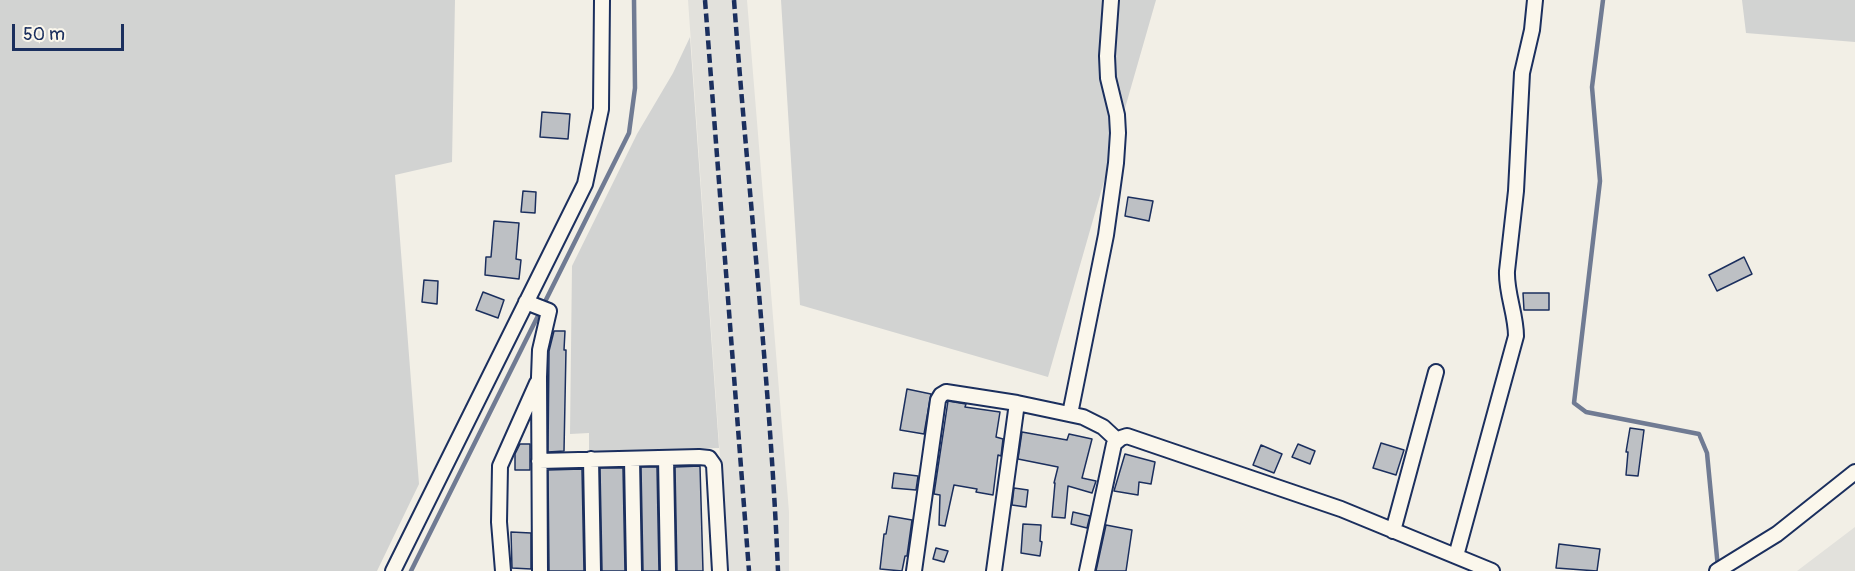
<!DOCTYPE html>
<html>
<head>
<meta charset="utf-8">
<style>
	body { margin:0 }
	#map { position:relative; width:1855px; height:571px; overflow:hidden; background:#f2efe6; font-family:Pangolin,sans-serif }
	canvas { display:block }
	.scale { position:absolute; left:12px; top:24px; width:112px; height:27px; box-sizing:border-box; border:3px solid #1b2f5e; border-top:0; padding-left:8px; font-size:18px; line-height:21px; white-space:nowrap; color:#1b2f5e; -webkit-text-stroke:4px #fbf7ec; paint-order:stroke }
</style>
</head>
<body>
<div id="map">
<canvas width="1855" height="571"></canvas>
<div class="scale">50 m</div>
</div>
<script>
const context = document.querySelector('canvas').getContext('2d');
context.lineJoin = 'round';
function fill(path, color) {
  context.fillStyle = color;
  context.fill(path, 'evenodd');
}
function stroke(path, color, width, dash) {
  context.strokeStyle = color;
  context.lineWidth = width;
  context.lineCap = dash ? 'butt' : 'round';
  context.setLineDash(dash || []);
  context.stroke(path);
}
fill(new Path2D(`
	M 688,0 L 747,0 L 789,512 L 789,571 L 728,571 Z
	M 1855,527 L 1855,571 L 1797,571 Z`), '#e2e1dc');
fill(new Path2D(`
	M 0,0 L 455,0 L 452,162 L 395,175 L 419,484 L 377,571 L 0,571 Z
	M 781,0 L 1156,0 L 1048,377 L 800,305 Z
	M 1742,0 L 1855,0 L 1855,42 L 1746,33 Z
	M 690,37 L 719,448 L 589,452 L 589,433 L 570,434 L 572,266 L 637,134 L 673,73 Z`), '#d2d3d2');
stroke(new Path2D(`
	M 1603,0 L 1592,87 L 1600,181 L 1574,403 L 1586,412 L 1699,434 L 1707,453 L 1718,568
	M 411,571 L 629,133 L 635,88 L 634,0`), '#707b93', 4.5);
const building = new Path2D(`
	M 542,112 L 570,114 L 568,139 L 540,137 Z
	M 523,191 L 536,192 L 535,213 L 521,212 Z
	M 1128,197 L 1153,201 L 1149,221 L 1125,216 Z
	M 494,221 L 519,223 L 516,259 L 521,260 L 519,279 L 485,275 L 486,257 L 491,257 Z
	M 1744,257 L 1752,274 L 1717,291 L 1709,275 Z
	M 424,280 L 438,281 L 437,304 L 422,302 Z
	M 483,292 L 504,300 L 498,318 L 476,310 Z
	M 1523,293 L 1549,293 L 1549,310 L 1524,310 Z
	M 554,331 L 565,331 L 564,350 L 566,350 L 564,451 L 548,452 L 549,351 Z
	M 907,389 L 931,394 L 924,434 L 900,430 Z
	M 948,401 L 966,404 L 965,407 L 1000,412 L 996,437 L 1003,439 L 1001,456 L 998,455 L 993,495 L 976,492 L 977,489 L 954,485 L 945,526 L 939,525 L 940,495 L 934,494 Z
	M 1630,428 L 1644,430 L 1638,476 L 1626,475 L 1628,452 L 1626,452 Z
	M 1022,432 L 1067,440 L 1069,434 L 1092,439 L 1082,478 L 1096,481 L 1092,493 L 1068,486 L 1065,518 L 1052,517 L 1055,483 L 1054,483 L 1058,467 L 1018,459 Z
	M 1381,443 L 1404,450 L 1396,475 L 1373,468 Z
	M 520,444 L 530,444 L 530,470 L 515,470 L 515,454 Z
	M 1298,444 L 1315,451 L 1310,464 L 1292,457 Z
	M 1261,445 L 1282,454 L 1274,473 L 1253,465 Z
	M 1125,454 L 1155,462 L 1151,484 L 1139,482 L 1138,495 L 1114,491 Z
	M 700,466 L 703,571 L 677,571 L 675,467 Z
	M 641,467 L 657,467 L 659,571 L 643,571 Z
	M 600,468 L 623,468 L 625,571 L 602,571 Z
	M 582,469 L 584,571 L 549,571 L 548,470 Z
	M 894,473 L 918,476 L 916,490 L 892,488 Z
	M 1014,488 L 1028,490 L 1026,507 L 1012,505 Z
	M 1073,512 L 1090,516 L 1087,528 L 1071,524 Z
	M 889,516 L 912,520 L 907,556 L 905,556 L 902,571 L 880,569 L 884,534 L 886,534 Z
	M 1023,524 L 1041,525 L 1040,541 L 1042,542 L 1040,556 L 1021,553 Z
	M 1106,525 L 1132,530 L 1126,571 L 1096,571 Z
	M 511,532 L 531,533 L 531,569 L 512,568 Z
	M 1559,544 L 1600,549 L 1597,571 L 1556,568 Z
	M 936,548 L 948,551 L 944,562 L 933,559 Z`);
fill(building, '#bdc0c4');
stroke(building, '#1b2f5e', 1.5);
const minor = new Path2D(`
	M 526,302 L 549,311 L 540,350 L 539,377 L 540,571
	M 1070,414 L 1106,235 L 1116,163 L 1118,133 L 1117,115 L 1108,78 L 1107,56 L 1111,0
	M 666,458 L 668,571
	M 591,459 L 593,571
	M 632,459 L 634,571
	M 539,461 L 699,457 L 709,458 L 714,465 L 720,571
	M 1393,531 L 1436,372
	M 1456,556 L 1516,336 C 1516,314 1506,293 1507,271 L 1516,191 L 1522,73 L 1532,30 L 1535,0
	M 393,571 L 585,184 L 601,109 L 602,0
	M 503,571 L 499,522 L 500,466 L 537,383
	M 914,571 L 938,400 L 941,395 L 946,392 L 1017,403 L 1083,417 L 1103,427 L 1117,440
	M 994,571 L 1017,403
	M 1087,571 L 1114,444 L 1121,438 L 1127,436 L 1341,509 L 1492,571
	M 1717,571 L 1777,534 L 1855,472`);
stroke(minor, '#1b2f5e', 18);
stroke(minor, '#fbf7ec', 14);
stroke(new Path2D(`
	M 705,0 L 749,571
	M 734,0 C 748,190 770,380 778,571`), '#1b2f5e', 4.5, [9, 4.5]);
</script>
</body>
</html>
